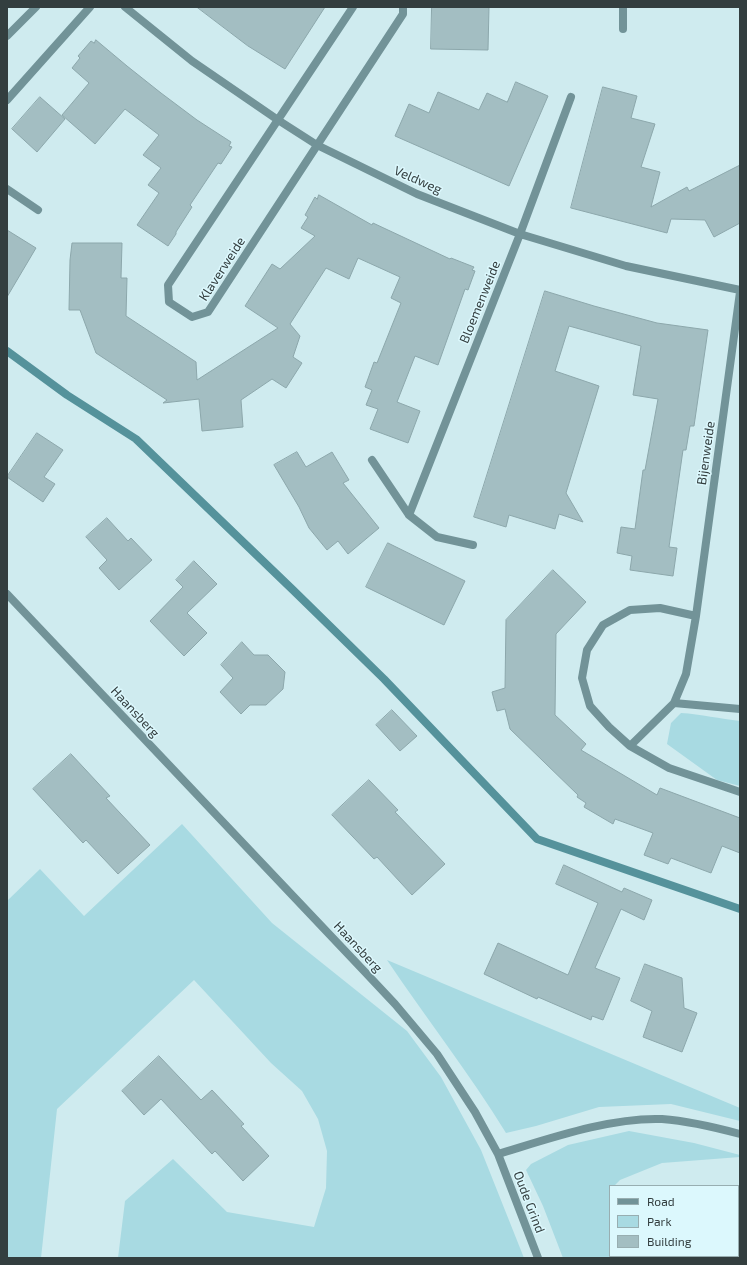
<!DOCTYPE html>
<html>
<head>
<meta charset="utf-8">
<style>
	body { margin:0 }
	#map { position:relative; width:747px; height:1265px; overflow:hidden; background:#cfebef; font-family:"Exo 2",sans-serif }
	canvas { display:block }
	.frame { position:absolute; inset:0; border:8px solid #333e3f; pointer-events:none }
	.legend { position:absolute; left:609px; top:1185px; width:130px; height:72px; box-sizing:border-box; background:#dcf8fd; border:1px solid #98aeb1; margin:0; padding:5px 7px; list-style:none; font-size:12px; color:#333e3f }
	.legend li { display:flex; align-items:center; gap:8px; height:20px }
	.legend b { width:20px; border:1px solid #98aeb1 }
</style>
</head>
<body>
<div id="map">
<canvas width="747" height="1265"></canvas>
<div class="frame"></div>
<ul class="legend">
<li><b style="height:5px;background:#729398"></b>Road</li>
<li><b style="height:11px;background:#a8dae2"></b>Park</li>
<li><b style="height:11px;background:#a3bec2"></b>Building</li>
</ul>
</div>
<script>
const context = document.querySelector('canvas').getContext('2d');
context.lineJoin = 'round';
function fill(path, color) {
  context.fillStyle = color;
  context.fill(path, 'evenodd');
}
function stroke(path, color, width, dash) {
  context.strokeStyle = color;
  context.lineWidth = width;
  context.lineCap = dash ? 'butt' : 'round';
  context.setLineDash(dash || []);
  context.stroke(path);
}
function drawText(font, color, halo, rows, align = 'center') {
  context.font = font + ' "Exo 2",sans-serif';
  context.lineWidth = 3;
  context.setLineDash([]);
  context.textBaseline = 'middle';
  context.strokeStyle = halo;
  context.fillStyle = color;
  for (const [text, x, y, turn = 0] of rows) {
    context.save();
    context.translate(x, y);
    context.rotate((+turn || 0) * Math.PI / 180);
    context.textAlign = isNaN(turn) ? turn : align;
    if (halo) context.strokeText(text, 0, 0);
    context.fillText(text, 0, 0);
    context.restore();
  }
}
fill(new Path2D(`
	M 681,713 C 701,714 720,719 740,721 L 740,786 L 717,780 L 667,744 L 671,723 Z
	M 182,824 L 272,923 L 407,1031 L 441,1077 L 481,1150 L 524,1258 L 118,1258 L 125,1201 L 173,1159 L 227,1212 L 314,1227 L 326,1188 L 327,1151 L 318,1119 L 302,1091 L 271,1063 L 194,980 L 57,1109 L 41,1258 L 7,1258 L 7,901 L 40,869 L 84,916 Z
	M 387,960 L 740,1108 L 740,1121 L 671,1104 L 599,1107 L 536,1126 L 506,1133 C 470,1074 426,1018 387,960 Z
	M 629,1131 L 694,1143 L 740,1155 L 740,1157 L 662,1163 L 620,1180 L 614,1186 L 610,1186 L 610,1256 L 738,1256 L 738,1227 L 740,1228 L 740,1258 L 563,1258 L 543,1206 L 526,1170 L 531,1164 L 568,1145 Z`), '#a8dae2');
stroke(new Path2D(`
	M 7,351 L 67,395 L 136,439 L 293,590 L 384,679 L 537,839 L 740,909`), '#55929b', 8);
const building = new Path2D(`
	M 197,7 L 325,7 L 285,69 L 248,46 Z
	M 432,7 L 489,7 L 488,50 L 431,49 Z
	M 96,40 L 127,66 L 161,93 L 197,120 L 231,142 L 229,146 L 232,147 L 221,164 L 218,163 L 190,205 L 192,207 L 176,232 L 176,234 L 168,246 L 137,225 L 159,193 L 148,185 L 161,168 L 143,155 L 159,135 L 125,109 L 95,144 L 62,115 L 89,83 L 72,68 L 80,58 L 78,56 L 91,41 L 94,43 Z
	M 516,82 L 548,96 L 509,186 L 395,136 L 409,104 L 429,113 L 438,92 L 479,110 L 487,93 L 507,102 Z
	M 603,87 L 637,96 L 631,118 L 655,124 L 641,167 L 660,172 L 651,207 L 687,187 L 689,191 L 740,165 L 740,223 L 714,237 L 705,220 L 671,219 L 667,233 L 571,208 Z
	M 40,97 L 65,119 L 37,152 L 12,129 Z
	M 319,195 L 372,225 L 373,223 L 450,259 L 451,258 L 474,267 L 472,270 L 475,271 L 468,290 L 465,289 L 438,365 L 415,356 L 397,402 L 420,411 L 408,443 L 370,429 L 378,409 L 366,405 L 372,390 L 365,387 L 374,362 L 377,363 L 401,303 L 391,298 L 400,277 L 358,258 L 349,279 L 326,268 L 290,324 L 300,336 L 293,357 L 302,363 L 286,388 L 272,379 L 241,400 L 243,427 L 202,431 L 199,399 L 163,403 L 167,400 L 96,353 L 80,310 L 69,310 L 70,260 L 72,243 L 122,243 L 121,278 L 127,278 L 126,316 L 196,362 L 197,380 L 278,328 L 245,306 L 272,264 L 280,269 L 315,236 L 301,228 L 308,217 L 305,215 L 315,197 L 317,199 Z
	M 7,230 L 36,248 L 7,297 Z
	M 545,291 L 594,306 L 657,323 L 708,330 L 694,426 L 690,426 L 686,450 L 683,450 L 669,547 L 677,548 L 673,576 L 630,570 L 632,556 L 617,553 L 621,527 L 635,529 L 643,470 L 645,470 L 658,399 L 633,395 L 641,346 L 569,326 L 555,371 L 599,386 L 566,493 L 583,522 L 559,514 L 555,529 L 509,515 L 506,527 L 474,517 Z
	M 37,433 L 63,450 L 44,477 L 55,484 L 43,502 L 7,477 Z
	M 297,452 L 306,467 L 332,452 L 349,480 L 343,483 L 379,528 L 348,554 L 338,541 L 327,550 L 309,528 L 299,507 L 274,465 Z
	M 107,518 L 128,541 L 131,538 L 152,560 L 119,590 L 99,568 L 107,560 L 86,537 Z
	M 388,543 L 465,581 L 444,625 L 366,587 Z
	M 194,561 L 217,584 L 187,613 L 207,633 L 184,656 L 150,621 L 183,587 L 176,580 Z
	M 553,570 L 586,602 L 556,634 L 555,715 L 586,744 L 581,750 L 657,795 L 660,788 L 740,818 L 740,853 L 722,846 L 711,873 L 671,858 L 668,864 L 644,855 L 653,833 L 615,819 L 613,824 L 584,807 L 586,803 L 577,797 L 578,795 L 510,729 L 505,709 L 497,711 L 492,692 L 505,688 L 506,620 Z
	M 242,642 L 254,655 L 268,655 L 285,672 L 283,689 L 266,705 L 250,705 L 241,714 L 220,692 L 233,678 L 221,665 Z
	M 392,710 L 417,736 L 400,751 L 376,725 Z
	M 71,754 L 110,796 L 106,798 L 150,845 L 118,874 L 86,840 L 83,843 L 33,789 Z
	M 369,780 L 398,810 L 395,812 L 445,864 L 412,895 L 377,857 L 374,859 L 332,815 Z
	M 564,865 L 622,892 L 624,888 L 652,900 L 644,920 L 621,909 L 595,968 L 620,978 L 603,1020 L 592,1016 L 591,1020 L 538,997 L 537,999 L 484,974 L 498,943 L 568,975 L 598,903 L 556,884 Z
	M 645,964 L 682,978 L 684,1008 L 697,1013 L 682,1052 L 643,1037 L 652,1011 L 631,1001 Z
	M 159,1056 L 201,1100 L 212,1090 L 244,1124 L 241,1126 L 269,1156 L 243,1181 L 215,1151 L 212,1154 L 161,1099 L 144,1115 L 122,1091 Z`);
fill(building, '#a3bec2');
stroke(building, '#8ca7ab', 1);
stroke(new Path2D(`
	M 623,29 L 623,7`), '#729398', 8);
stroke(new Path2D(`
	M 125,7 L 192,61 L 278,120 L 317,145 L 417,194 L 520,234 L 626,266 L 740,290
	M 353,7 L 168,285 L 169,302 L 192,317 L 208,312 L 403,14 L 403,7
	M 7,36 L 36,7
	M 7,100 L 90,7
	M 7,189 L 38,210
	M 372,460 L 409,515 L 437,537 L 473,545
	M 409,515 L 520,234 L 571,97
	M 7,594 L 365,972 L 395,1004 L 437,1054 L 475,1112 L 498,1154 L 538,1258
	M 696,616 L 660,608 L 630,610 L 603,625 L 587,650 L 582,678 L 590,706 L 609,727 L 630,746 L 669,768 L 740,792
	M 674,703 L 740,709
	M 630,746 L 674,703 L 686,674 L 696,616 L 740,292
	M 498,1154 C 548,1139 610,1117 662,1119 C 689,1121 714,1127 740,1134`), '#729398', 8);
drawText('13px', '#333e3f', '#dcf8fd', [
	["Veldweg",418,180,24],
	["Klaverweide",222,269,-57],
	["Bloemenweide",480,302,-68],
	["Bijenweide",706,453,-82],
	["Haansberg",135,712,47],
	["Haansberg",358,947,47],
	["Oude Grind",529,1202,69]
]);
</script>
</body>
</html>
